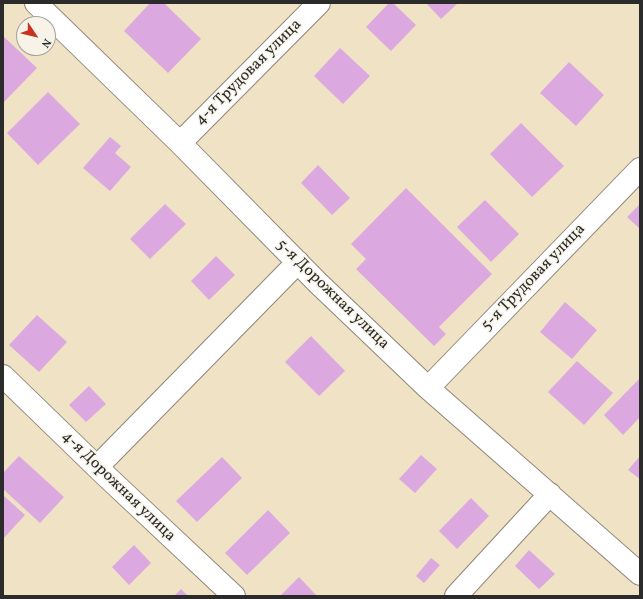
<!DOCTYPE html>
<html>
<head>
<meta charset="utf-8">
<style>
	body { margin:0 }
	#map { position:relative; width:643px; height:599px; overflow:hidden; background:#f0e2c5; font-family:Vollkorn,serif }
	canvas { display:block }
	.frame { position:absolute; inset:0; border:4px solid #2b2b2b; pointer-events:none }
	.north { position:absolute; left:16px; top:16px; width:40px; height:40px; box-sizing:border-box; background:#f7f3e8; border:1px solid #a5a39c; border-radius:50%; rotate:125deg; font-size:11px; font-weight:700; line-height:16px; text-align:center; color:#2b2b2b }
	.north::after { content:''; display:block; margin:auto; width:14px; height:18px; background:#c8321e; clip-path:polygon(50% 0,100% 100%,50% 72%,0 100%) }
</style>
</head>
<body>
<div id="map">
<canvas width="643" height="599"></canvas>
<div class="frame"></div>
<div class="north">N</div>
</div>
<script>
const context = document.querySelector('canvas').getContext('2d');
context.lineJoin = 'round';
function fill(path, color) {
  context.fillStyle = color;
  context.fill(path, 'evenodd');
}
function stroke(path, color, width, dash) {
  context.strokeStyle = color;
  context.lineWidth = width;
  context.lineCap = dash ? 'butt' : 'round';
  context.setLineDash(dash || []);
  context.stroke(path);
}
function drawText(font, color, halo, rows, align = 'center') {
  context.font = font + ' Vollkorn,serif';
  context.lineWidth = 3;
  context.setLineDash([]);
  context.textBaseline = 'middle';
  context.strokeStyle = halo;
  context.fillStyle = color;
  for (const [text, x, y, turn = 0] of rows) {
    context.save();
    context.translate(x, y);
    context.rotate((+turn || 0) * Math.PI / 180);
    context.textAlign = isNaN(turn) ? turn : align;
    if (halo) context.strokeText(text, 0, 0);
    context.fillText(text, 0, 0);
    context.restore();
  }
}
fill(new Path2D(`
	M 150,3 L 164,3 L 201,39 L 168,73 L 124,31 Z
	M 389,3 L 393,3 L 416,25 L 391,51 L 366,27 Z
	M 426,3 L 458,3 L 441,19 Z
	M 3,36 L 37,68 L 3,103 Z
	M 340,48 L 370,76 L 343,104 L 314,76 Z
	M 569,62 L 604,95 L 576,126 L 540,93 Z
	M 48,92 L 80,124 L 38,165 L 7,133 Z
	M 521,123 L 564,166 L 532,197 L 490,154 Z
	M 110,137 L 121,146 L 115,153 L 131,167 L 110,191 L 83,168 Z
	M 318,165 L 350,198 L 332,215 L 301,183 Z
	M 406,188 L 492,274 L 439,327 L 446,334 L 434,346 L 356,269 L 366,259 L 351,244 Z
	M 485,200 L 519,234 L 491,262 L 457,227 Z
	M 165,204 L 186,224 L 150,259 L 130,239 Z
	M 640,204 L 640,229 L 627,217 Z
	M 216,256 L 235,275 L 209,300 L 191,281 Z
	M 565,302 L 597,330 L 572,359 L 540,332 Z
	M 37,315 L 67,342 L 39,372 L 9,345 Z
	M 311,336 L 345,371 L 319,396 L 285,362 Z
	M 577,361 L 613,393 L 584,425 L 548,392 Z
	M 640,378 L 640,417 L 623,435 L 604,415 Z
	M 89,386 L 106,404 L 86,422 L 69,405 Z
	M 421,455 L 437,469 L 415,493 L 399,479 Z
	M 19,456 L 64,497 L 40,523 L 3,489 L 3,473 Z
	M 640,456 L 640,479 L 628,470 Z
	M 222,457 L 242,478 L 197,522 L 176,501 Z
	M 3,495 L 25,515 L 3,539 Z
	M 471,498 L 489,516 L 457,549 L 439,531 Z
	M 268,510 L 290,533 L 247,575 L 225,553 Z
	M 134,545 L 151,563 L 129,585 L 112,567 Z
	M 529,550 L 555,574 L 539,589 L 515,566 Z
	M 431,558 L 440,565 L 424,583 L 416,576 Z
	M 299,577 L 317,596 L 280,596 Z
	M 181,589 L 188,596 L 174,596 Z`), '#dba9df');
const minor = new Path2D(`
	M 36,3 L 180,143 L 318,283 L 428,388 L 640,574
	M 180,143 L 319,3
	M 3,376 L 103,473 L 234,596
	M 428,388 L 640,169
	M 97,467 L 298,262
	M 456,596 L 550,494`);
stroke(minor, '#8e8678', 24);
stroke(minor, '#fff', 22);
drawText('16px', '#2b2b2b', '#f7f3e8', [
	["4-я Трудовая улица",249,73,-45],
	["5-я Трудовая улица",534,278,-46],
	["5-я Дорожная улица",332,295,44],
	["4-я Дорожная улица",118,487,44]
]);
</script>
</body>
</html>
